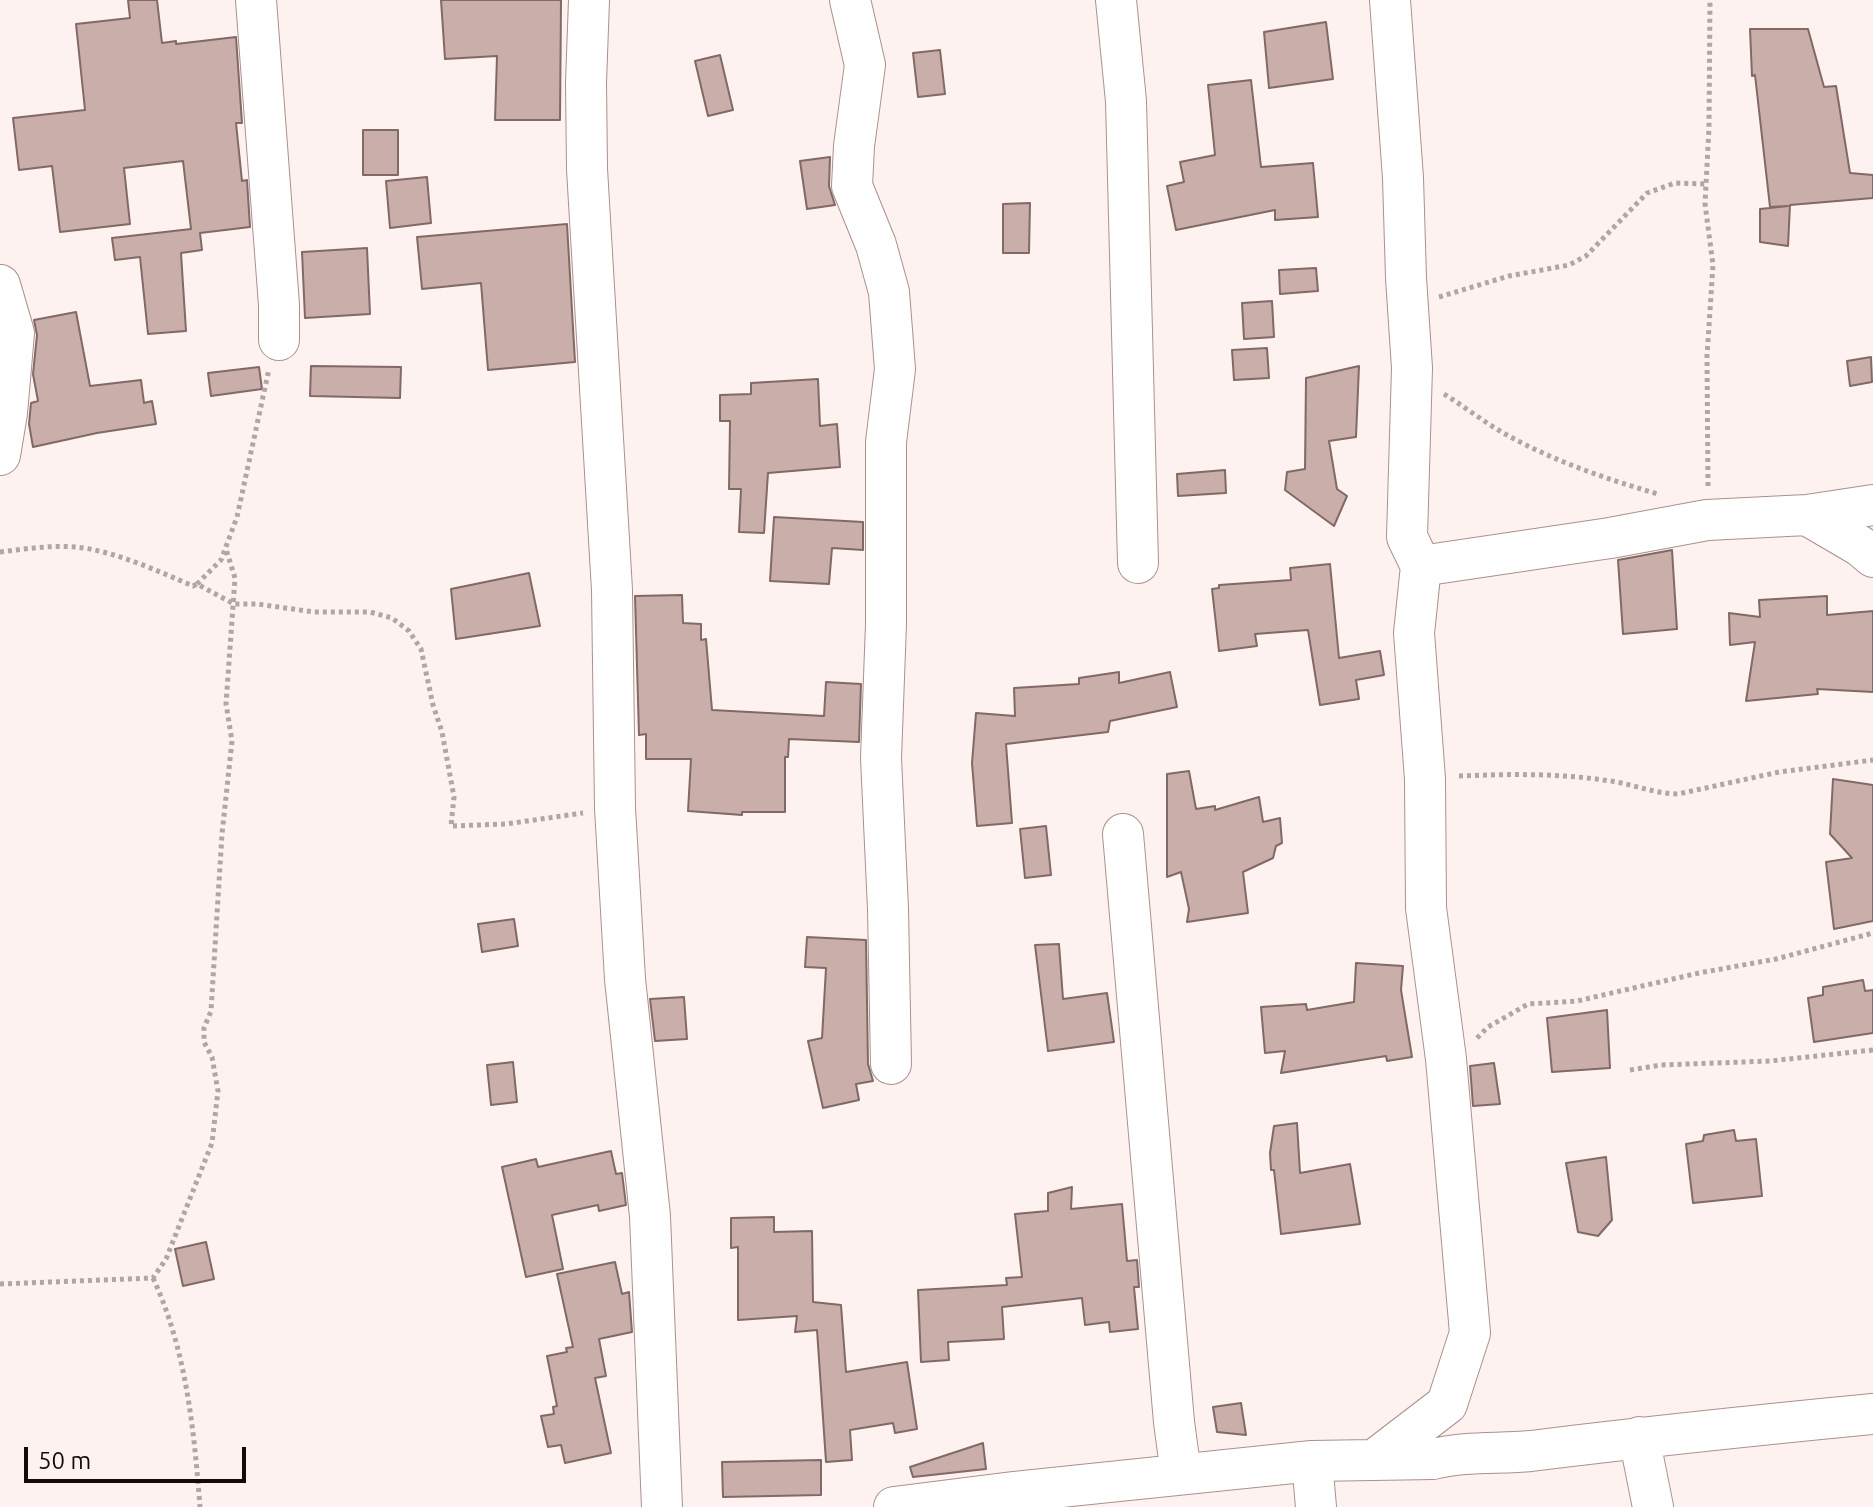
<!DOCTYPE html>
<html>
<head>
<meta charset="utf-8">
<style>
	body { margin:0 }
	#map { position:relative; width:1873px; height:1507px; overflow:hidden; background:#fef2f0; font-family:Ubuntu,sans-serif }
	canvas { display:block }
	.scale { position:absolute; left:24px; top:1447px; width:222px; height:36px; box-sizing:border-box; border:4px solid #140b09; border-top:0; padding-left:10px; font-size:24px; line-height:28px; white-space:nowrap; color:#140b09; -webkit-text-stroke:6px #fef2f0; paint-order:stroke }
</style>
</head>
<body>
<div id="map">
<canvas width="1873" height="1507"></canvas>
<div class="scale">50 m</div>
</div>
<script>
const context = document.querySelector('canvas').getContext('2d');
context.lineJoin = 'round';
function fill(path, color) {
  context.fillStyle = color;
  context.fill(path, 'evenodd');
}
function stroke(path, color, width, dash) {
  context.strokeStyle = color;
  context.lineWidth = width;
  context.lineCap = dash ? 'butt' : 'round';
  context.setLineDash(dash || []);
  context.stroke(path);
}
const building = new Path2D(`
	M 128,0 L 157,0 L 162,43 L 176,41 L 176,44 L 236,37 L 242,123 L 236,123 L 242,181 L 247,180 L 250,227 L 200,233 L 202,250 L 181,253 L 186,331 L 148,334 L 140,257 L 115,260 L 112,238 L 191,229 L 183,161 L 124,168 L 130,224 L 60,232 L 52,166 L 19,170 L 13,118 L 85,110 L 76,24 L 130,18 Z
	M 441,0 L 561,0 L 560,120 L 495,120 L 497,56 L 445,59 Z
	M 1326,22 L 1333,79 L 1269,88 L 1264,32 Z
	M 1750,29 L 1808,29 L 1824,87 L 1836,86 L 1850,173 L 1873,175 L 1873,198 L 1790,205 L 1788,246 L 1760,242 L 1760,209 L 1788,206 L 1770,207 L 1755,75 L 1752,76 Z
	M 940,50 L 945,94 L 918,97 L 913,53 Z
	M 720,55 L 733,110 L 708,116 L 695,61 Z
	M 1251,80 L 1261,167 L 1313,163 L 1318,217 L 1275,220 L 1275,210 L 1176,230 L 1167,186 L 1184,182 L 1180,162 L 1215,155 L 1208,85 Z
	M 363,130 L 398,130 L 398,175 L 363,175 Z
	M 830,157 L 829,186 L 835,205 L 807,209 L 800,161 Z
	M 427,177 L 431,223 L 390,228 L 386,181 Z
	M 1030,203 L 1029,253 L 1003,253 L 1003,204 Z
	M 567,224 L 575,362 L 488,370 L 481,283 L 422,289 L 417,237 Z
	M 367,248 L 370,314 L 305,318 L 302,252 Z
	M 1316,268 L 1318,291 L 1280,294 L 1279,270 Z
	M 1272,301 L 1274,337 L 1244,339 L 1242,303 Z
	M 76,312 L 90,386 L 141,380 L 144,403 L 152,401 L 156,424 L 97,433 L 33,447 L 29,424 L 31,403 L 38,401 L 33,374 L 37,335 L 34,320 Z
	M 1267,348 L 1269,378 L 1234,380 L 1232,350 Z
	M 1871,357 L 1872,382 L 1850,386 L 1847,361 Z
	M 311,366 L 401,367 L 400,398 L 310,396 Z
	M 1359,366 L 1356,437 L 1329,441 L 1337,489 L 1347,496 L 1334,526 L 1285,490 L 1287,472 L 1305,469 L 1306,378 Z
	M 259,367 L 262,389 L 211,396 L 208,373 Z
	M 818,379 L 820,426 L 837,424 L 840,467 L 768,473 L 764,533 L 739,532 L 741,489 L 729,489 L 730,421 L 720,421 L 720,395 L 751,394 L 751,383 Z
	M 1225,470 L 1226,493 L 1178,496 L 1177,474 Z
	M 774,517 L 863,522 L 863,550 L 832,548 L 829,584 L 770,581 Z
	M 1672,550 L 1677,629 L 1623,634 L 1618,560 Z
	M 1330,564 L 1339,658 L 1380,651 L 1384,675 L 1356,680 L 1359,699 L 1320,705 L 1308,630 L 1255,634 L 1257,646 L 1219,651 L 1212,589 L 1219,588 L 1219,585 L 1291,580 L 1290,568 Z
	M 529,573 L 540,626 L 456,639 L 451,589 Z
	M 682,595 L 683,623 L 701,624 L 701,640 L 706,639 L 712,710 L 824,716 L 826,682 L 861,684 L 859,742 L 789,739 L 788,757 L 785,757 L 785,812 L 742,812 L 742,815 L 688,811 L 691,759 L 646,759 L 646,734 L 639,735 L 635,596 Z
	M 1827,596 L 1827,615 L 1873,611 L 1873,692 L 1817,689 L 1818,694 L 1746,701 L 1755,642 L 1730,645 L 1729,613 L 1760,617 L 1759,600 Z
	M 1119,672 L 1119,683 L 1170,672 L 1177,707 L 1110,721 L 1108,732 L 1006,744 L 1012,823 L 977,826 L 972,763 L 976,713 L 1015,716 L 1014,688 L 1079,684 L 1079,678 Z
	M 1189,771 L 1196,809 L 1215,806 L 1215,810 L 1259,797 L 1263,822 L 1280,818 L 1282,843 L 1276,846 L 1273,858 L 1243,872 L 1248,913 L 1187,922 L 1189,909 L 1181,872 L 1167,877 L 1167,774 Z
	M 1833,779 L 1873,785 L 1873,921 L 1834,929 L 1826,862 L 1852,858 L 1830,834 Z
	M 1046,826 L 1051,875 L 1025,878 L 1020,829 Z
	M 514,919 L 518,946 L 482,952 L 478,924 Z
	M 807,937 L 866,940 L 868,1064 L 873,1081 L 856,1084 L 859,1100 L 823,1108 L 808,1041 L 822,1038 L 826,968 L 805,967 Z
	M 1059,944 L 1063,999 L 1107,993 L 1114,1042 L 1048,1051 L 1035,945 Z
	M 1356,963 L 1403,966 L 1401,990 L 1412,1057 L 1387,1061 L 1386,1056 L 1281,1073 L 1285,1051 L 1265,1053 L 1261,1007 L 1306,1004 L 1307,1010 L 1354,1002 Z
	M 1863,980 L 1865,991 L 1873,990 L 1873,1033 L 1814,1042 L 1808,998 L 1823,995 L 1823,987 Z
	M 684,997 L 687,1039 L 655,1041 L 650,999 Z
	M 1607,1010 L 1610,1068 L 1552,1072 L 1547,1018 Z
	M 513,1062 L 517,1102 L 491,1105 L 487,1065 Z
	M 1494,1063 L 1500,1104 L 1473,1106 L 1470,1066 Z
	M 1297,1123 L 1300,1173 L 1350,1164 L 1360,1224 L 1281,1234 L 1274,1170 L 1271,1170 L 1270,1153 L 1274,1126 Z
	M 1734,1130 L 1736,1141 L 1756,1139 L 1762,1196 L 1693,1203 L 1686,1144 L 1703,1141 L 1704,1135 Z
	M 611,1151 L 616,1174 L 622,1173 L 626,1205 L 599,1211 L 598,1205 L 552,1215 L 563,1269 L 526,1277 L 502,1167 L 536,1159 L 538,1167 Z
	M 1606,1157 L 1612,1220 L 1598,1236 L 1578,1232 L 1566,1163 Z
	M 1072,1187 L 1071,1209 L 1122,1204 L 1127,1261 L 1137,1260 L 1139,1287 L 1134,1287 L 1138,1329 L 1110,1332 L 1109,1322 L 1085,1325 L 1082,1298 L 1002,1307 L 1004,1339 L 948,1342 L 949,1360 L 921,1362 L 918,1290 L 1007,1285 L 1006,1278 L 1022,1277 L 1015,1214 L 1048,1211 L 1048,1193 Z
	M 774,1217 L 774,1232 L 812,1231 L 813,1302 L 841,1305 L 846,1372 L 907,1362 L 917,1429 L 895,1433 L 893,1423 L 850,1430 L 852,1460 L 826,1462 L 817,1330 L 795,1332 L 797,1316 L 738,1320 L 738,1247 L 731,1248 L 731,1218 Z
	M 206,1242 L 214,1279 L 183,1286 L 175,1249 Z
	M 615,1262 L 622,1294 L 629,1292 L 632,1332 L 599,1339 L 606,1376 L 595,1378 L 611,1453 L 565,1463 L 561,1445 L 548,1447 L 541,1416 L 554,1414 L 553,1407 L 557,1406 L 547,1356 L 567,1352 L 566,1348 L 573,1347 L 557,1274 Z
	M 1241,1403 L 1246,1435 L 1217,1432 L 1213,1407 Z
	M 983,1443 L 986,1469 L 913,1477 L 910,1467 Z
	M 821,1460 L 821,1495 L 723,1497 L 722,1462 Z`);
fill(building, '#c9aea9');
stroke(building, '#816965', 2);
const minor = new Path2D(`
	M 256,0 L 279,305 L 279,340
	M 589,0 L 586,83 L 587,169 L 612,590 L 615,808 L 625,979 L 650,1216 L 662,1507
	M 850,0 L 865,65 L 854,146 L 852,186 L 876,245 L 889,292 L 895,369 L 886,442 L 886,624 L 881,758 L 888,909 L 891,1064
	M 1116,0 L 1126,101 L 1138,563
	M 0,285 L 14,333 L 7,413 L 0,455
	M 1807,515 L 1860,546 L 1873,557
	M 1421,566 L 1610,538 L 1707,520 L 1807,515 L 1873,505
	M 1123,834 L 1174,1422 L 1181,1474
	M 1639,1437 L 1653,1507
	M 1374,1460 L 1447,1404 L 1470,1333 L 1446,1059 L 1426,908 L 1425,779 L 1414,633 L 1421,566 L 1407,537 L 1412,368 L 1406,278 L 1403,178 L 1390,0
	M 1312,1461 L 1316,1507
	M 894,1507 L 1013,1492 L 1312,1461 L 1433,1459 C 1465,1451 1498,1454 1531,1451 C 1645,1437 1759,1425 1873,1414`);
stroke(minor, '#aa918c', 42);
stroke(new Path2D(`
	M 1439,297 L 1509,276 L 1569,265 L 1586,256 L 1647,193 L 1675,183 L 1707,184
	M 1444,394 C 1465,407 1485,423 1507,435 C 1554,461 1606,479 1658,494
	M 1708,486 L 1707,356 L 1713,265 L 1705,204 L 1709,127 L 1710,0
	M 0,552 C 25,549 50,545 75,547 C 112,550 158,571 193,586 L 197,584 L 234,604 L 257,604 L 314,612 L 370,612 L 392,618 L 409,631 L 421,649 L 433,705 L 442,732 L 454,797 L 451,826 L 506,824 L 583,813
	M 197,584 L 221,560 L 237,517 L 269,369
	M 1459,776 C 1509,774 1560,773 1610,781 C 1633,784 1655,794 1678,794 L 1779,772 L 1873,760
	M 1477,1038 L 1488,1027 L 1528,1004 L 1577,1001 L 1699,973 L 1776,959 L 1873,933
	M 1630,1070 L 1661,1065 L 1770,1061 L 1873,1050
	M 153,1278 C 186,1349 194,1429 200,1507
	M 0,1284 L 153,1278 L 166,1259 L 212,1143 L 218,1091 L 212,1057 L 204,1042 L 204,1028 L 211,1011 L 222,834 L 232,741 L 226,704 L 235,578 L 226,549`), '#b1a6a4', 5, [4, 4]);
stroke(minor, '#fff', 40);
</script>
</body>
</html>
